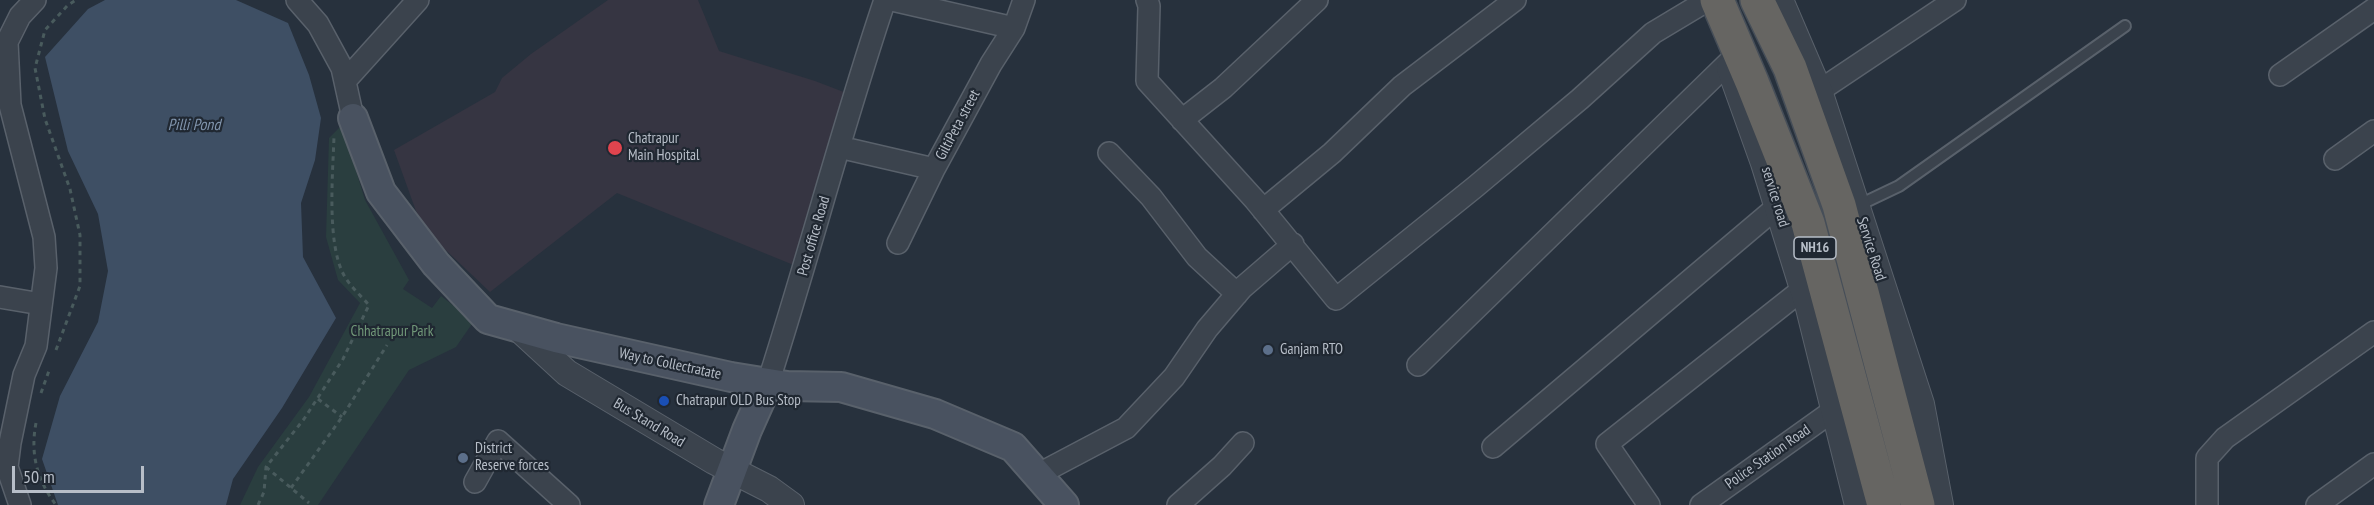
<!DOCTYPE html>
<html>
<head>
<meta charset="utf-8">
<style>
	body { margin:0 }
	#map { position:relative; width:2374px; height:505px; overflow:hidden; background:#27313d; font-family:"PT Sans Narrow",sans-serif }
	canvas { display:block }
	.scale { position:absolute; left:12px; top:466px; width:132px; height:27px; box-sizing:border-box; border:3px solid #b7bec8; border-top:0; padding-left:8px; font-size:18px; line-height:21px; white-space:nowrap; color:#b7bec8; -webkit-text-stroke:4px #202832; paint-order:stroke }
</style>
</head>
<body>
<div id="map">
<canvas width="2374" height="505"></canvas>
<div class="scale">50 m</div>
</div>
<script>
const context = document.querySelector('canvas').getContext('2d');
context.lineJoin = 'round';
function fill(path, color) {
  context.fillStyle = color;
  context.fill(path, 'evenodd');
}
function stroke(path, color, width, dash) {
  context.strokeStyle = color;
  context.lineWidth = width;
  context.lineCap = dash ? 'butt' : 'round';
  context.setLineDash(dash || []);
  context.stroke(path);
}
function drawText(font, color, halo, rows, align = 'center') {
  context.font = font + ' "PT Sans Narrow",sans-serif';
  context.lineWidth = 4.5;
  context.setLineDash([]);
  context.textBaseline = 'middle';
  context.strokeStyle = halo;
  context.fillStyle = color;
  for (const [text, x, y, turn = 0] of rows) {
    context.save();
    context.translate(x, y);
    context.rotate((+turn || 0) * Math.PI / 180);
    context.textAlign = isNaN(turn) ? turn : align;
    if (halo) context.strokeText(text, 0, 0);
    context.fillText(text, 0, 0);
    context.restore();
  }
}
fill(new Path2D(`
	M 608,0 L 698,0 L 719,51 L 815,81 L 849,94 L 796,266 L 617,193 L 490,292 L 431,236 L 416,211 L 394,150 L 495,92 L 502,78 L 531,54 Z`), '#363542');
fill(new Path2D(`
	M 342,125 L 365,200 L 409,280 L 403,289 L 432,308 L 441,296 L 474,321 L 456,347 L 409,370 L 318,505 L 240,505 L 258,467 L 309,397 L 360,303 L 338,280 L 326,237 L 329,138 Z`), '#2a3e3f');
fill(new Path2D(`
	M 105,0 L 236,0 L 288,23 L 309,75 L 321,118 L 315,160 L 301,203 L 303,257 L 336,318 L 282,408 L 233,479 L 226,505 L 58,505 L 42,459 L 60,396 L 98,322 L 108,271 L 98,214 L 68,151 L 45,57 L 88,9 Z`), '#3e4f64');
const service = new Path2D(`
	M 1857,206 L 1899,186 L 2125,26`);
const minor = new Path2D(`
	M 297,0 L 318,24 L 342,68 L 353,118
	M 892,0 L 1014,28
	M 1147,0 L 1149,6 L 1147,81 L 1255,200 L 1336,299 L 1475,187 L 1580,99 L 1653,33 L 1703,3
	M 2280,75 L 2374,9
	M 345,81 L 418,0
	M 1819,91 L 1955,0
	M 1182,120 L 1223,88 L 1317,0
	M 839,147 L 934,169 L 991,64 L 1014,28 L 1024,0
	M 1109,153 L 1151,197 L 1197,257 L 1237,294
	M 2335,159 L 2374,131
	M 1263,210 L 1332,153 L 1402,86 L 1515,0
	M 898,243 L 934,169
	M 0,297 L 41,304
	M 1418,365 L 1728,63
	M 768,383 C 809,256 842,127 885,0
	M 1493,447 L 1778,206
	M 1037,475 L 1126,428 L 1174,377 L 1207,329 L 1242,288 L 1293,244
	M 475,482 L 498,441 L 569,505
	M 20,505 L 7,467 L 10,443 L 24,375 L 36,346 L 46,268 L 44,237 L 10,105 L 7,42 L 20,16 L 35,0
	M 1178,505 L 1222,466 L 1243,443
	M 1649,505 L 1607,444 L 1803,289
	M 1701,505 L 1834,410
	M 2207,505 L 2207,458 L 2225,438 L 2374,332
	M 2317,505 L 2374,464`);
const tertiary = new Path2D(`
	M 1780,0 L 1819,91 L 1921,404 L 1940,505
	M 1730,68 L 1764,163 L 1809,308 L 1858,505
	M 517,327 L 567,373 L 714,461 L 769,489 L 791,505`);
const secondary = new Path2D(`
	M 353,118 L 381,192 L 436,264 L 488,319 L 556,338 L 731,377 L 787,386 L 841,387 L 935,414 L 1013,447 L 1064,505
	M 719,505 L 747,430 L 768,383`);
const trunk = new Path2D(`
	M 1717,0 L 1752,82 L 1808,223 L 1884,505
	M 1757,0 L 1790,68 L 1839,205 L 1918,505`);
stroke(service, '#59616b', 14);
stroke(minor, '#59616b', 24);
stroke(tertiary, '#59616b', 28);
stroke(secondary, '#59616b', 32);
stroke(trunk, '#464e58', 36);
stroke(new Path2D(`
	M 56,350 L 80,286 L 80,235 L 70,189 L 45,119 L 35,68 L 45,30 L 68,5 L 76,0
	M 41,393 L 50,368
	M 318,399 L 342,417
	M 36,423 C 30,454 37,480 56,505
	M 266,467 L 309,503
	M 291,488 L 342,417 L 387,345
	M 258,505 L 264,492 L 266,467 L 304,419 L 343,359 L 369,305 C 361,296 351,287 345,277 C 326,246 333,172 334,136`), '#495b5d', 3, [4.5, 4.5]);
stroke(service, '#3b434d', 10);
stroke(minor, '#3b434d', 21);
stroke(tertiary, '#3b434d', 26);
stroke(secondary, '#495260', 28);
stroke(trunk, '#666562', 33);
for (const [x, y, r, color] of [
	[615,148,8,"#e0444e"],
	[1268,350,6,"#5c6f8a"],
	[664,401,6,"#1a4fb4"],
	[463,458,6,"#5c6f8a"]
]) {
  const dot = new Path2D();
  dot.arc(x, y, r, 0, 2 * Math.PI);
  context.fillStyle = color;
  context.fill(dot);
  stroke(dot, '#202832', 2);
}
for (const [x, y, w] of [
	[1815,248,42]
]) {
  const box = new Path2D();
  box.roundRect(x - w / 2, y - 11, w, 22, 4.5);
  context.fillStyle = '#202832';
  context.fill(box);
  stroke(box, '#b7bec8', 1.5);
}
drawText('bold 14px', '#b7bec8', null, [
	["NH16",1815,248]
]);
drawText('15px', '#b7bec8', '#202832', [
	["GiltiPeta street",958,125,-62],
	["service road",1775,197,73],
	["Post office Road",814,236,-74],
	["Service Road",1871,249,72],
	["Way to Collectratate",670,364,12],
	["Bus Stand Road",649,423,31],
	["Police Station Road",1768,457,-35]
]);
drawText('15px', '#b7bec8', '#202832', [
	["Chatrapur",628,139],
	["Main Hospital",628,156],
	["Ganjam RTO",1280,350],
	["Chatrapur OLD Bus Stop",676,401],
	["District",475,449],
	["Reserve forces",475,466]
], 'left');
drawText('15px', '#709778', '#202832', [
	["Chhatrapur Park",392,332]
]);
drawText('italic 16px', '#8195ad', '#202832', [
	["Pilli Pond",194,125]
]);
</script>
</body>
</html>
